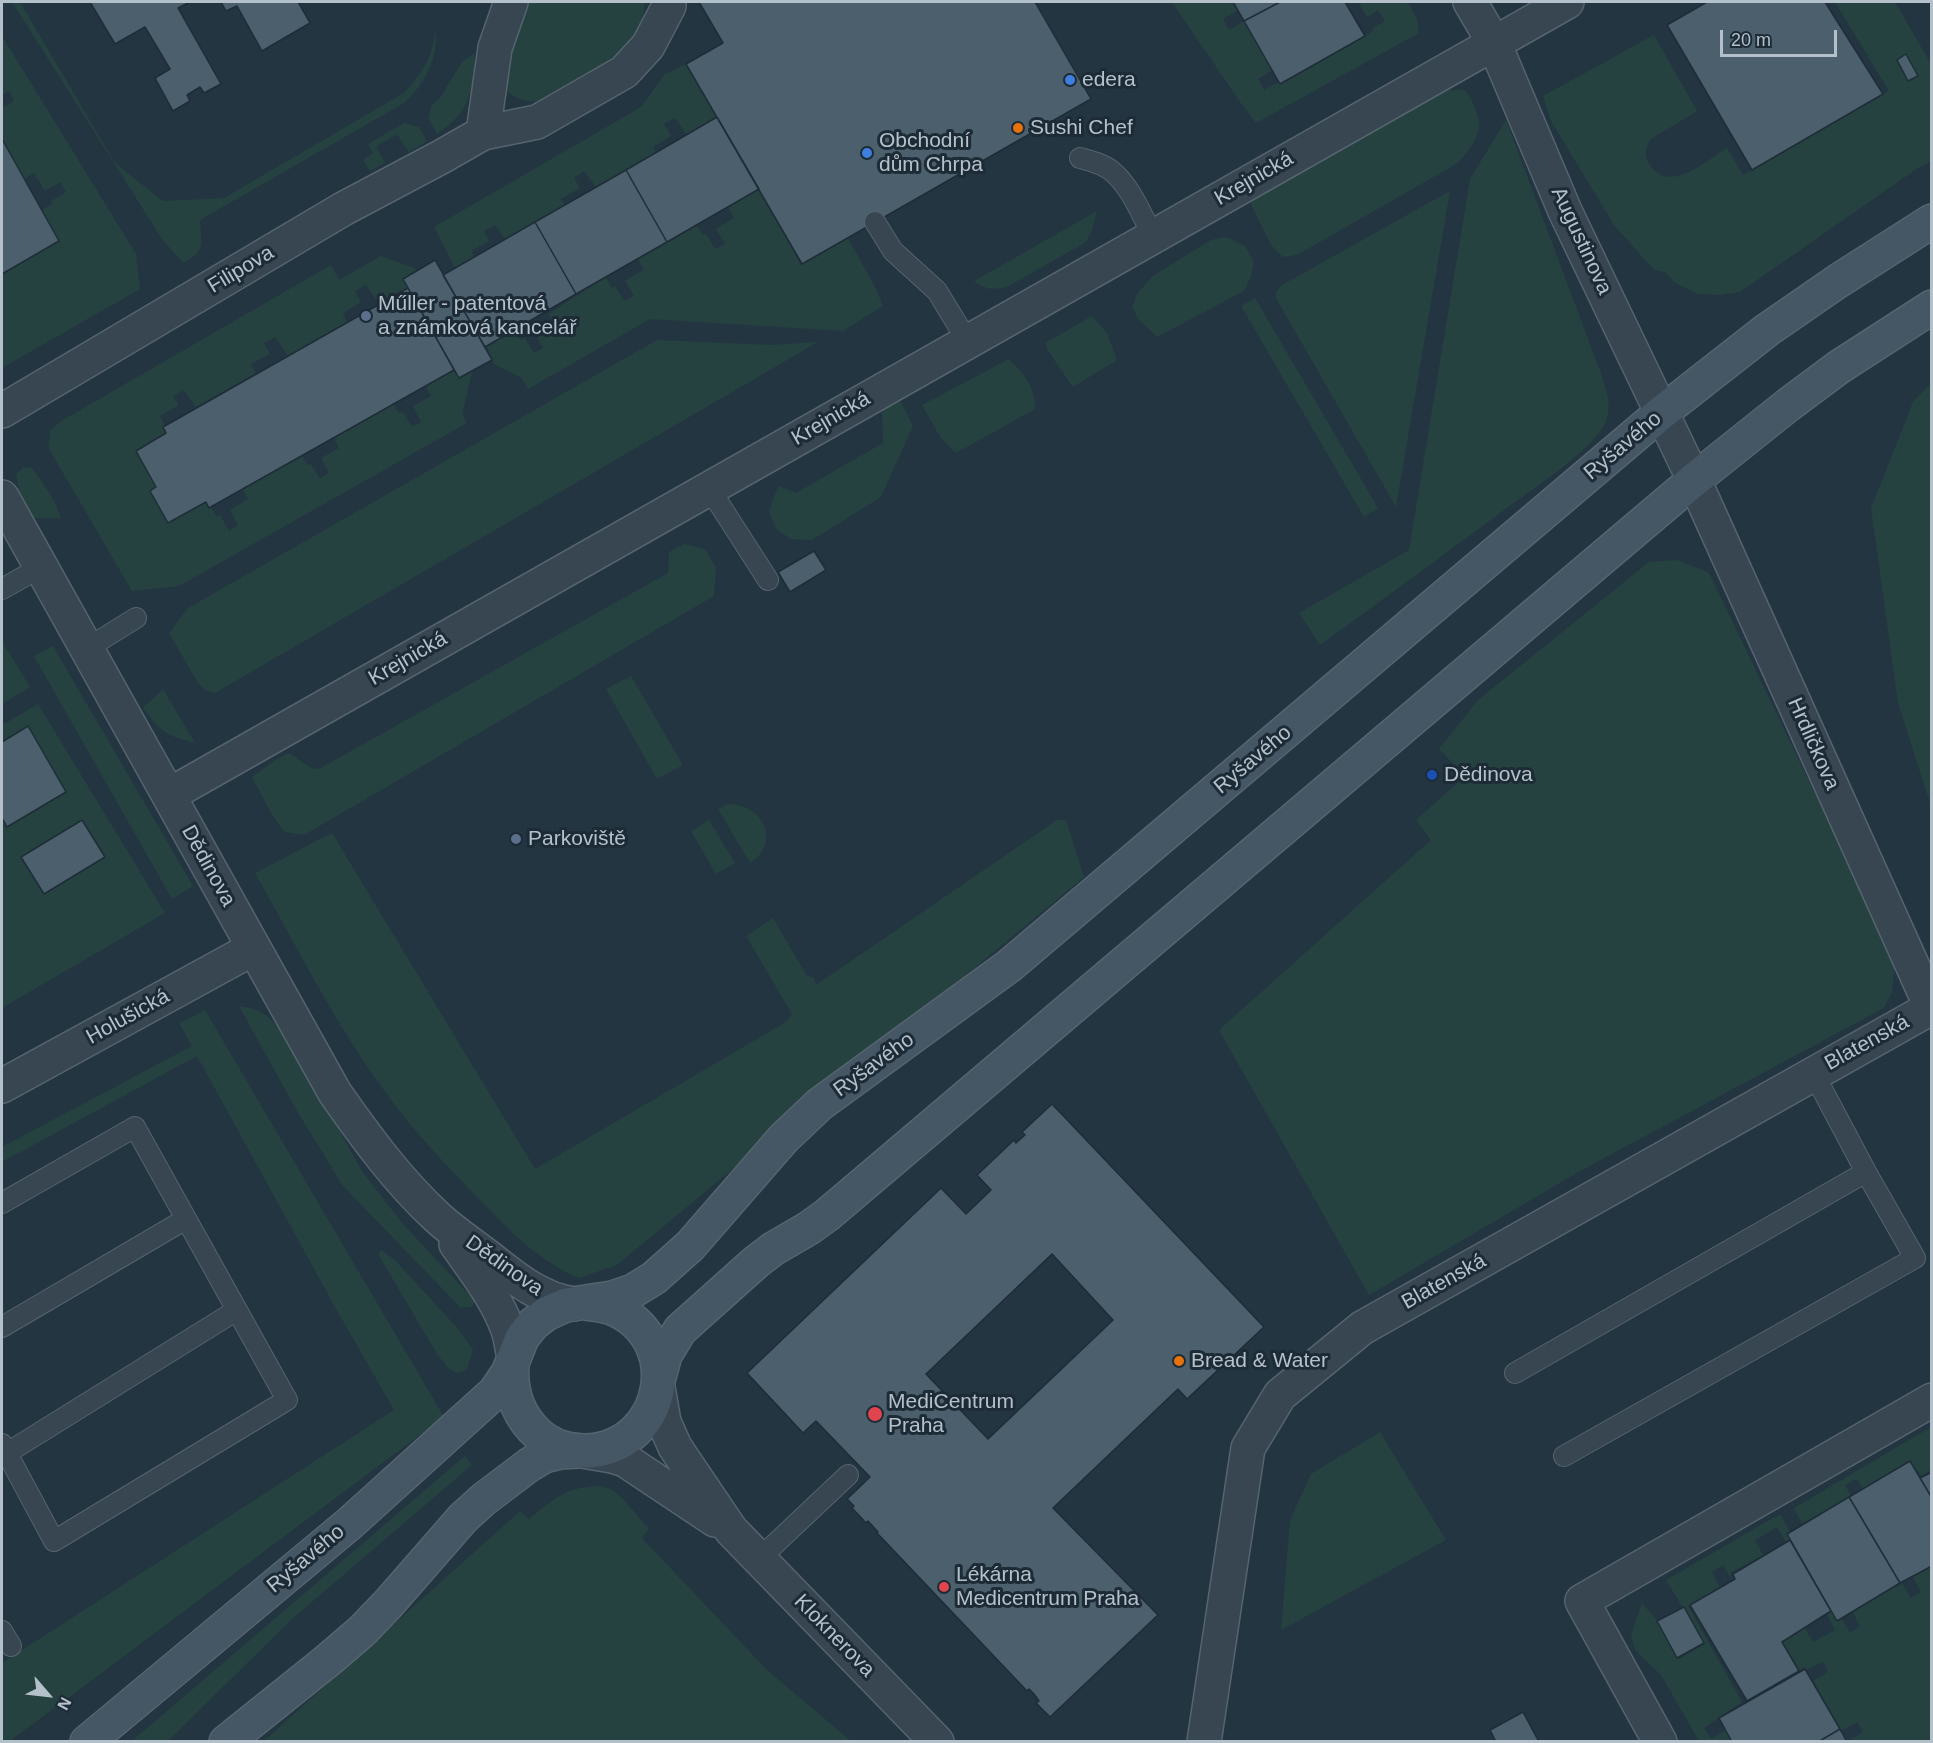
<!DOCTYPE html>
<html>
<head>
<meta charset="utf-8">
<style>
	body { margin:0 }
	#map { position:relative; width:1933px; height:1743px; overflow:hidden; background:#233541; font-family:Arial,sans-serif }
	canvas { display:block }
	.frame { position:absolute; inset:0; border:3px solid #b4c1cb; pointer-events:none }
	.north { position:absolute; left:18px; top:1665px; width:60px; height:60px; -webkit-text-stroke:4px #1c2b36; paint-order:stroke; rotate:118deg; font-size:16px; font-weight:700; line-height:24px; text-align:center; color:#b4c1cb }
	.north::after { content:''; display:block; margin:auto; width:21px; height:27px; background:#b4c1cb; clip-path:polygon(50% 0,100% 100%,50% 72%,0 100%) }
	.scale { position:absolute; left:1720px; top:30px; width:117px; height:27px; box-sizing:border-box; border:3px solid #b4c1cb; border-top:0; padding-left:8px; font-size:18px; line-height:21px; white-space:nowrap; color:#b4c1cb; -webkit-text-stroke:4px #1c2b36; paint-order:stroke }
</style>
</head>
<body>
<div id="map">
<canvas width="1933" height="1743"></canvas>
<div class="frame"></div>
<div class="north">N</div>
<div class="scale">20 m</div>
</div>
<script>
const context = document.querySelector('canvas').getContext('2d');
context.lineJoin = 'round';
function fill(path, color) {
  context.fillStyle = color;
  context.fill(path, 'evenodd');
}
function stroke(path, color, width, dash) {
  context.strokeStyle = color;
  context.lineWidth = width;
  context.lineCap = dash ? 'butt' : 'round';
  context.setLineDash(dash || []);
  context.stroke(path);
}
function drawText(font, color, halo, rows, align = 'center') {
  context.font = font + ' Arial,sans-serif';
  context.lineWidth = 6;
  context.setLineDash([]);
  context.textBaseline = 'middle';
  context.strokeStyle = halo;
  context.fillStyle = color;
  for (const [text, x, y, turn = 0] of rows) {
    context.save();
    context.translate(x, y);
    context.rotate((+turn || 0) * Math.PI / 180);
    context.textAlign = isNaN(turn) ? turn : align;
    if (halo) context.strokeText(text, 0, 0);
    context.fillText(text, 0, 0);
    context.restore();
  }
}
fill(new Path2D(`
	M 12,2 L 20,2 L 115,163 L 163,201 L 224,198 L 404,93 C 422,72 433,58 435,30 C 440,56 423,87 404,103 L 200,220 C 201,243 207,251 183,263 L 162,239 Z
	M 526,2 L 645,2 C 641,44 620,54 587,73 C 570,82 554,91 538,101 C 524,103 516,98 505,90 L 504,71 Z
	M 1172,2 L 1233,2 L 1238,10 L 1223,19 L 1229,30 L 1244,21 L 1272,70 L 1258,79 L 1264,90 L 1279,82 L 1281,83 L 1365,36 L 1373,31 L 1373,28 L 1385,21 L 1378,10 L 1367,17 L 1358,2 L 1408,2 L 1417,19 L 1419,33 L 1256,123 L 1240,102 Z
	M 1835,2 L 1895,2 L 1931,64 L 1931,161 L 1918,168 L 1740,292 L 1720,295 L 1698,294 L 1675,283 L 1665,272 L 1654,270 L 1614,225 L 1551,121 L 1543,96 L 1654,35 L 1697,111 L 1651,139 C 1645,147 1644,157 1650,165 C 1669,195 1707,160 1727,148 L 1743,175 L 1889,91 Z
	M 2,36 L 136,254 L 140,289 L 2,368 L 2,274 L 59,241 L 42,210 L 52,204 L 51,201 L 66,192 L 60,182 L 45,191 L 34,173 L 24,179 L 2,139 L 2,108 L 14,101 L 9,91 L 2,95 Z
	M 474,53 C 477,73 471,103 456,118 C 451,124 444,129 437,134 L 428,118 L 432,105 L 440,98 L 462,62 Z
	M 686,64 L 718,117 L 687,135 L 675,118 L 664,124 L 671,136 L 653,147 L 656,153 L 596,187 L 584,171 L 574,178 L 580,188 L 561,199 L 565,205 L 505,239 L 495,225 L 484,231 L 489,241 L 471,251 L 474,257 L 455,268 L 434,227 L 641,107 L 665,74 Z
	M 1444,90 L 1465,90 C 1486,122 1483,135 1458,163 L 1297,255 L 1283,257 L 1271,245 L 1251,205 L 1253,198 Z
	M 1506,120 L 1602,376 C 1607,392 1613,409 1604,425 C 1592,449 1535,488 1511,505 C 1447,552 1384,599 1320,645 L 1299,613 L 1409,550 L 1470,179 Z
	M 404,123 L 419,127 L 427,141 L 409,152 L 397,134 L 376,147 L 385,163 L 370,171 L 363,160 L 373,153 L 368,144 Z
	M 759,189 L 801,265 L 848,238 L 876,289 L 883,306 L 843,331 L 650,319 L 528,389 L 522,378 L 494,364 L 487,347 L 513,331 L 521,340 L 525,338 L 534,353 L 543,348 L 534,332 L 552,322 L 548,314 L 606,277 L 612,288 L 615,286 L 624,301 L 634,296 L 625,280 L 644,270 L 638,259 L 697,226 L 703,235 L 706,234 L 715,249 L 725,244 L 716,229 L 734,218 L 728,207 Z
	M 1450,191 L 1396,507 L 1276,298 L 1276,292 L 1282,285 Z
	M 1097,211 L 1092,230 L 1086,242 L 1007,287 C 991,290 987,290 974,281 Z
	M 1226,237 L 1245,246 L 1254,262 L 1251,276 L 1244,291 L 1157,337 L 1139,320 L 1132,307 L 1138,293 L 1153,276 L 1211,240 Z
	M 381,256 L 417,269 L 413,287 L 379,304 L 366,285 L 355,291 L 361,302 L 343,313 L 347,322 L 288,356 L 275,337 L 264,343 L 270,354 L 251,364 L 256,373 L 196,407 L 184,390 L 173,396 L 179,405 L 160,416 L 168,432 L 138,449 L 158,486 L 152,489 L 170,521 L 207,501 L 217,517 L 220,515 L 229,531 L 238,525 L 230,510 L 248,499 L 242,488 L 302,455 L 308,465 L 311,464 L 320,479 L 329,473 L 321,458 L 339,448 L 334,437 L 393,403 L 399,413 L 403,412 L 412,427 L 421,422 L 413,406 L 431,396 L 425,385 L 462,367 L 473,369 L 462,414 L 467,423 L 179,586 L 132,591 L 49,449 L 50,430 L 63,420 L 331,265 L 339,280 Z
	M 1255,298 L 1378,508 L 1364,517 L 1241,306 Z
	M 1092,316 L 1107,333 L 1117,360 L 1073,387 L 1048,351 L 1045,343 Z
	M 657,340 L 771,345 L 818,342 L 215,693 L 205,690 L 198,683 L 169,633 L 188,608 Z
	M 1009,359 C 1023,374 1036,387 1035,409 L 956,453 L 940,437 L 922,405 Z
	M 1931,383 L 1931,806 L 1898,703 L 1871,508 L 1913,402 Z
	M 900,400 L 913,426 L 881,497 L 812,540 L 791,539 L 777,530 L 769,512 L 772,501 L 779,486 L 796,493 L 883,443 L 882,410 Z
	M 24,467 L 32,468 C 43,483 56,500 61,518 L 33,518 L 21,500 L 16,474 Z
	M 684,544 L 705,549 L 716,568 L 714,596 L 304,835 L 284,832 L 271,813 L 252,777 L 277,759 L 289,753 L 311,768 L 319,769 L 668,573 L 669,552 Z
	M 1677,560 L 1709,573 L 1895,960 L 1892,992 L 1884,1008 L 1582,1170 L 1369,1295 L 1219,1030 L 1431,840 L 1416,820 L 1465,776 L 1439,749 L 1478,700 L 1649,562 Z
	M 2,641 L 30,687 L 2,704 Z
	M 53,646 L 193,886 L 172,899 L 34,656 Z
	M 631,676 L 683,765 L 657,779 L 606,689 Z
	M 163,689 L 195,743 C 164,734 163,734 143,708 Z
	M 38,704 L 165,913 L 2,1008 L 2,818 L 7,827 L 66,792 L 28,726 L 2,742 L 2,725 ZM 82,820 L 105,857 L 44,894 L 22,857 Z
	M 729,804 C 755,805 777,828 761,853 C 758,857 753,860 750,863 L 718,809 Z
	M 709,820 L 735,863 L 716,874 L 691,831 Z
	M 1057,820 L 1066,820 L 1084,877 L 617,1265 L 579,1278 C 534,1258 509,1230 476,1196 C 443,1162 411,1128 383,1089 C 334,1022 296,945 255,873 L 332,833 L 535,1169 L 786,1022 L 792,1014 L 746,936 L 773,918 L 807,976 L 814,978 L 816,985 Z
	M 239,1006 L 252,1008 L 266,1015 L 286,1035 L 362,1171 L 402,1223 L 475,1301 L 472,1307 L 460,1307 L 343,1186 L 297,1111 Z
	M 205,1010 L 444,1417 L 64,1701 L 8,1742 L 2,1741 L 2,1663 L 394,1410 L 335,1307 L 197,1056 L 2,1162 L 2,1147 L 192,1046 L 179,1023 Z
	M 381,1250 L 395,1260 L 460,1331 L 473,1350 L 467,1369 L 458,1373 L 448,1368 L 437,1354 L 378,1254 Z
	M 1931,1427 L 1931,1470 L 1921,1476 L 1910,1461 L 1863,1489 L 1857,1479 L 1845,1485 L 1851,1496 L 1802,1524 L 1794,1508 Z
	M 1380,1432 L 1446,1540 L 1281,1630 L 1290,1520 L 1311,1474 Z
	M 465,1456 L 472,1465 L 292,1619 L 168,1741 L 132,1741 Z
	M 599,1486 L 613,1490 L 624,1500 L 649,1529 L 642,1538 L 767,1670 L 851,1741 L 264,1741 L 520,1511 L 529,1519 C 555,1499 564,1487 599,1486 Z
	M 1781,1515 L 1793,1538 L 1786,1542 L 1777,1527 L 1755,1540 L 1763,1555 L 1730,1573 L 1732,1580 L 1723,1565 L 1712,1572 L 1720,1587 L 1688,1606 L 1742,1702 L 1704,1728 L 1711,1739 L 1726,1730 L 1732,1741 L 1699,1741 L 1661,1675 L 1635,1650 L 1631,1635 L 1642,1603 L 1658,1622 L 1678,1658 L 1679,1659 L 1705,1644 L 1666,1580 L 1773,1518 Z
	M 1931,1566 L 1931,1741 L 1848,1741 L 1863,1732 L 1857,1722 L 1841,1731 L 1840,1729 L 1813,1681 L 1828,1672 L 1823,1661 L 1807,1670 L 1805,1667 L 1799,1670 L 1782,1642 L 1804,1627 L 1813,1642 L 1835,1630 L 1827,1614 L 1833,1611 L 1841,1617 L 1850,1633 L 1860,1626 L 1852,1611 L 1902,1583 L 1911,1598 L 1921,1592 L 1913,1577 Z`), '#254240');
const building = new Path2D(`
	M 90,2 L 190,2 L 178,8 L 221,84 L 204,93 L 200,87 L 187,95 L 190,101 L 173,111 L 155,78 L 170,69 L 145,27 L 115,44 Z
	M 221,2 L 298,2 L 310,23 L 262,51 L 237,6 L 226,11 Z
	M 699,2 L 1035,2 L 1091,99 L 802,264 L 686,64 L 723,43 Z
	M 1233,2 L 1280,2 L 1244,21 Z
	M 1280,2 L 1345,2 L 1365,36 L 1280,84 L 1244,21 Z
	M 1707,2 L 1825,2 L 1883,94 L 1752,170 L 1667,25 Z
	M 1906,54 L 1918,76 L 1908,81 L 1897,60 Z
	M 717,117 L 759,189 L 667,242 L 626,170 Z
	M 2,139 L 59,241 L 2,274 Z
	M 626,170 L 667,242 L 576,294 L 535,222 Z
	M 535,222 L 576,294 L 485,347 L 443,275 Z
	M 435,260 L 492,360 L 459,378 L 403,279 Z
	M 408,288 L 454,370 L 209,508 L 206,502 L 168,523 L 150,491 L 156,487 L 136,451 L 166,433 L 163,427 Z
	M 814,551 L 826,570 L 790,592 L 778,572 Z
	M 28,726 L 66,792 L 7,827 L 2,818 L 2,742 Z
	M 82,820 L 105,857 L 44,894 L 21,857 Z
	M 1052,1104 L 1264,1327 L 1187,1399 L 1178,1389 L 1053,1508 L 1158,1615 L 1050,1717 L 1036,1703 L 1039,1701 L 1034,1694 L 1029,1689 L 1027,1691 L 877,1533 L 878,1532 L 868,1521 L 866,1523 L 852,1508 L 854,1506 L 847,1499 L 870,1477 L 816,1421 L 803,1433 L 747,1373 L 941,1188 L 966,1214 L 991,1190 L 977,1175 L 1014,1140 L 1016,1143 L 1025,1135 L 1022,1132 ZM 1052,1254 L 1113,1320 L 988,1439 L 926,1374 Z
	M 1910,1461 L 1932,1498 L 1932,1566 L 1900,1583 L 1849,1497 Z
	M 1932,1472 L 1932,1498 L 1920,1478 Z
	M 1849,1497 L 1900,1583 L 1837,1621 L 1787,1534 Z
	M 1790,1540 L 1831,1611 L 1782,1642 L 1799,1671 L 1747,1701 L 1690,1605 L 1735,1579 L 1733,1574 Z
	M 1684,1607 L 1704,1643 L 1677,1658 L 1657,1621 Z
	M 1805,1669 L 1840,1729 L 1818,1742 L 1732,1742 L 1719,1718 Z
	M 1523,1712 L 1539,1742 L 1496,1742 L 1490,1730 Z
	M 1840,1729 L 1847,1742 L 1818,1742 Z`);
fill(building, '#4b5f6c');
stroke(building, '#1e2d38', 1.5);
const lane = new Path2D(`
	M 1080,158 C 1091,161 1105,164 1114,173 C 1132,189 1142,216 1153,236
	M 875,222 L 893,251 L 937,291 L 968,342
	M 709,488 L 768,580
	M 2,589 L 41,567
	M 86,649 L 136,618
	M 2,1203 L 135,1127 L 287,1400 L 54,1541 L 2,1444
	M 2,1327 L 186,1219
	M 1515,1373 L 1866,1172
	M 7,1453 L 237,1310
	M 1564,1456 L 1915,1258 L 1866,1172 L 1814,1074
	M 759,1559 L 848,1475
	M 2,1631 L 11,1646`);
const street = new Path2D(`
	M 1470,2 L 1494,43 L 1565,211 L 1694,480 L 1932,1009
	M 483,133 L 495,48 L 511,2
	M 2,411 L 343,209 L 441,157 L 483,133 L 537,122 L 624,72 L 648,46 L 669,6 L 669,2
	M 2,497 L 335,1093 C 366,1137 397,1180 437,1217 C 453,1232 473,1245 491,1259 C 516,1279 542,1300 574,1304
	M 169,795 L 1567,2
	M 2,1086 L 254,948
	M 456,1244 C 475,1271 497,1299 508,1330 C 511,1339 512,1349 514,1358
	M 658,1387 L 664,1422 L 675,1447 L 731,1530 L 937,1742
	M 582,1451 L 612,1456 L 625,1460 L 715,1520
	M 1204,1742 L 1248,1448 L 1280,1395 L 1362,1328 L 1931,1008
	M 1660,1742 L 1582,1601 L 1932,1400`);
const secondary = new Path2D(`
	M 512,1364 C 510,1391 517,1415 538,1434 C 551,1446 570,1452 588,1451 C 667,1446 686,1338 612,1308 C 604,1305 595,1304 586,1303
	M 659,1377 L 665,1355 L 680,1330 L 756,1262 L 773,1249 L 809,1228 L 827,1215 L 1694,480 L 1788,405 L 1839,367 L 1932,307
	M 87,1742 L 349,1524 L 495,1392 L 508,1373 L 522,1338 L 533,1324 L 546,1314 L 559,1308 L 566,1305 L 612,1298 L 633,1291 L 654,1278 L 690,1246 L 784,1138 L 820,1104 L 1009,966 L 1661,413 L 1767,330 L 1838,281 L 1932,221
	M 226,1742 L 327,1661 L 362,1631 L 388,1604 L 463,1518 L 484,1499 L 529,1465 L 544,1456 L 560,1452 L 578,1451`);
stroke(lane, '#55646e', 22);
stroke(street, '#55646e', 36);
stroke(secondary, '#55646e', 36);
stroke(lane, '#374651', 20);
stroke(street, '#374651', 33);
stroke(secondary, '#455664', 33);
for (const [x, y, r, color] of [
	[1070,80,6,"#3f7fe0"],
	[1018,128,6,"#e8710a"],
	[867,153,6,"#3f7fe0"],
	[366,316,6,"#5c6f8a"],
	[1432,775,6,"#1a4fb4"],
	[516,839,6,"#5c6f8a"],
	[1179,1361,6,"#e8710a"],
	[875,1414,8,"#e0444e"],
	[944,1587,6,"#e0444e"]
]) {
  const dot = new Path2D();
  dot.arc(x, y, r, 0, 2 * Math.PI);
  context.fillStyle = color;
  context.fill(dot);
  stroke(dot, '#1c2b36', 2);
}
drawText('21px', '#b4c1cb', '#1c2b36', [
	["edera",1082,80],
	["Sushi Chef",1030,128],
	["Obchodní",879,141],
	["dům Chrpa",879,165],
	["Műller - patentová",378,304],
	["a známková kancelář",378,328],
	["Dědinova",1444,775],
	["Parkoviště",528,839],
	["Bread & Water",1191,1361],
	["MediCentrum",888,1402],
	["Praha",888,1426],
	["Lékárna",956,1575],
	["Medicentrum Praha",956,1599]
], 'left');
drawText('21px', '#b4c1cb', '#1c2b36', [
	["Krejnická",1254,179,-30],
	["Augustinova",1581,241,65],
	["Filipova",241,270,-31],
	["Krejnická",831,419,-30],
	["Ryšavého",1623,446,-40],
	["Krejnická",408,659,-30],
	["Hrdličkova",1813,744,66],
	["Ryšavého",1253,760,-40],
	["Dědinova",208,866,61],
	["Holušická",128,1017,-29],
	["Blatenská",1867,1043,-29],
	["Ryšavého",874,1065,-36],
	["Dědinova",504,1266,35],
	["Blatenská",1444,1282,-29],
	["Ryšavého",306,1559,-40],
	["Kloknerova",834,1636,46]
]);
</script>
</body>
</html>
